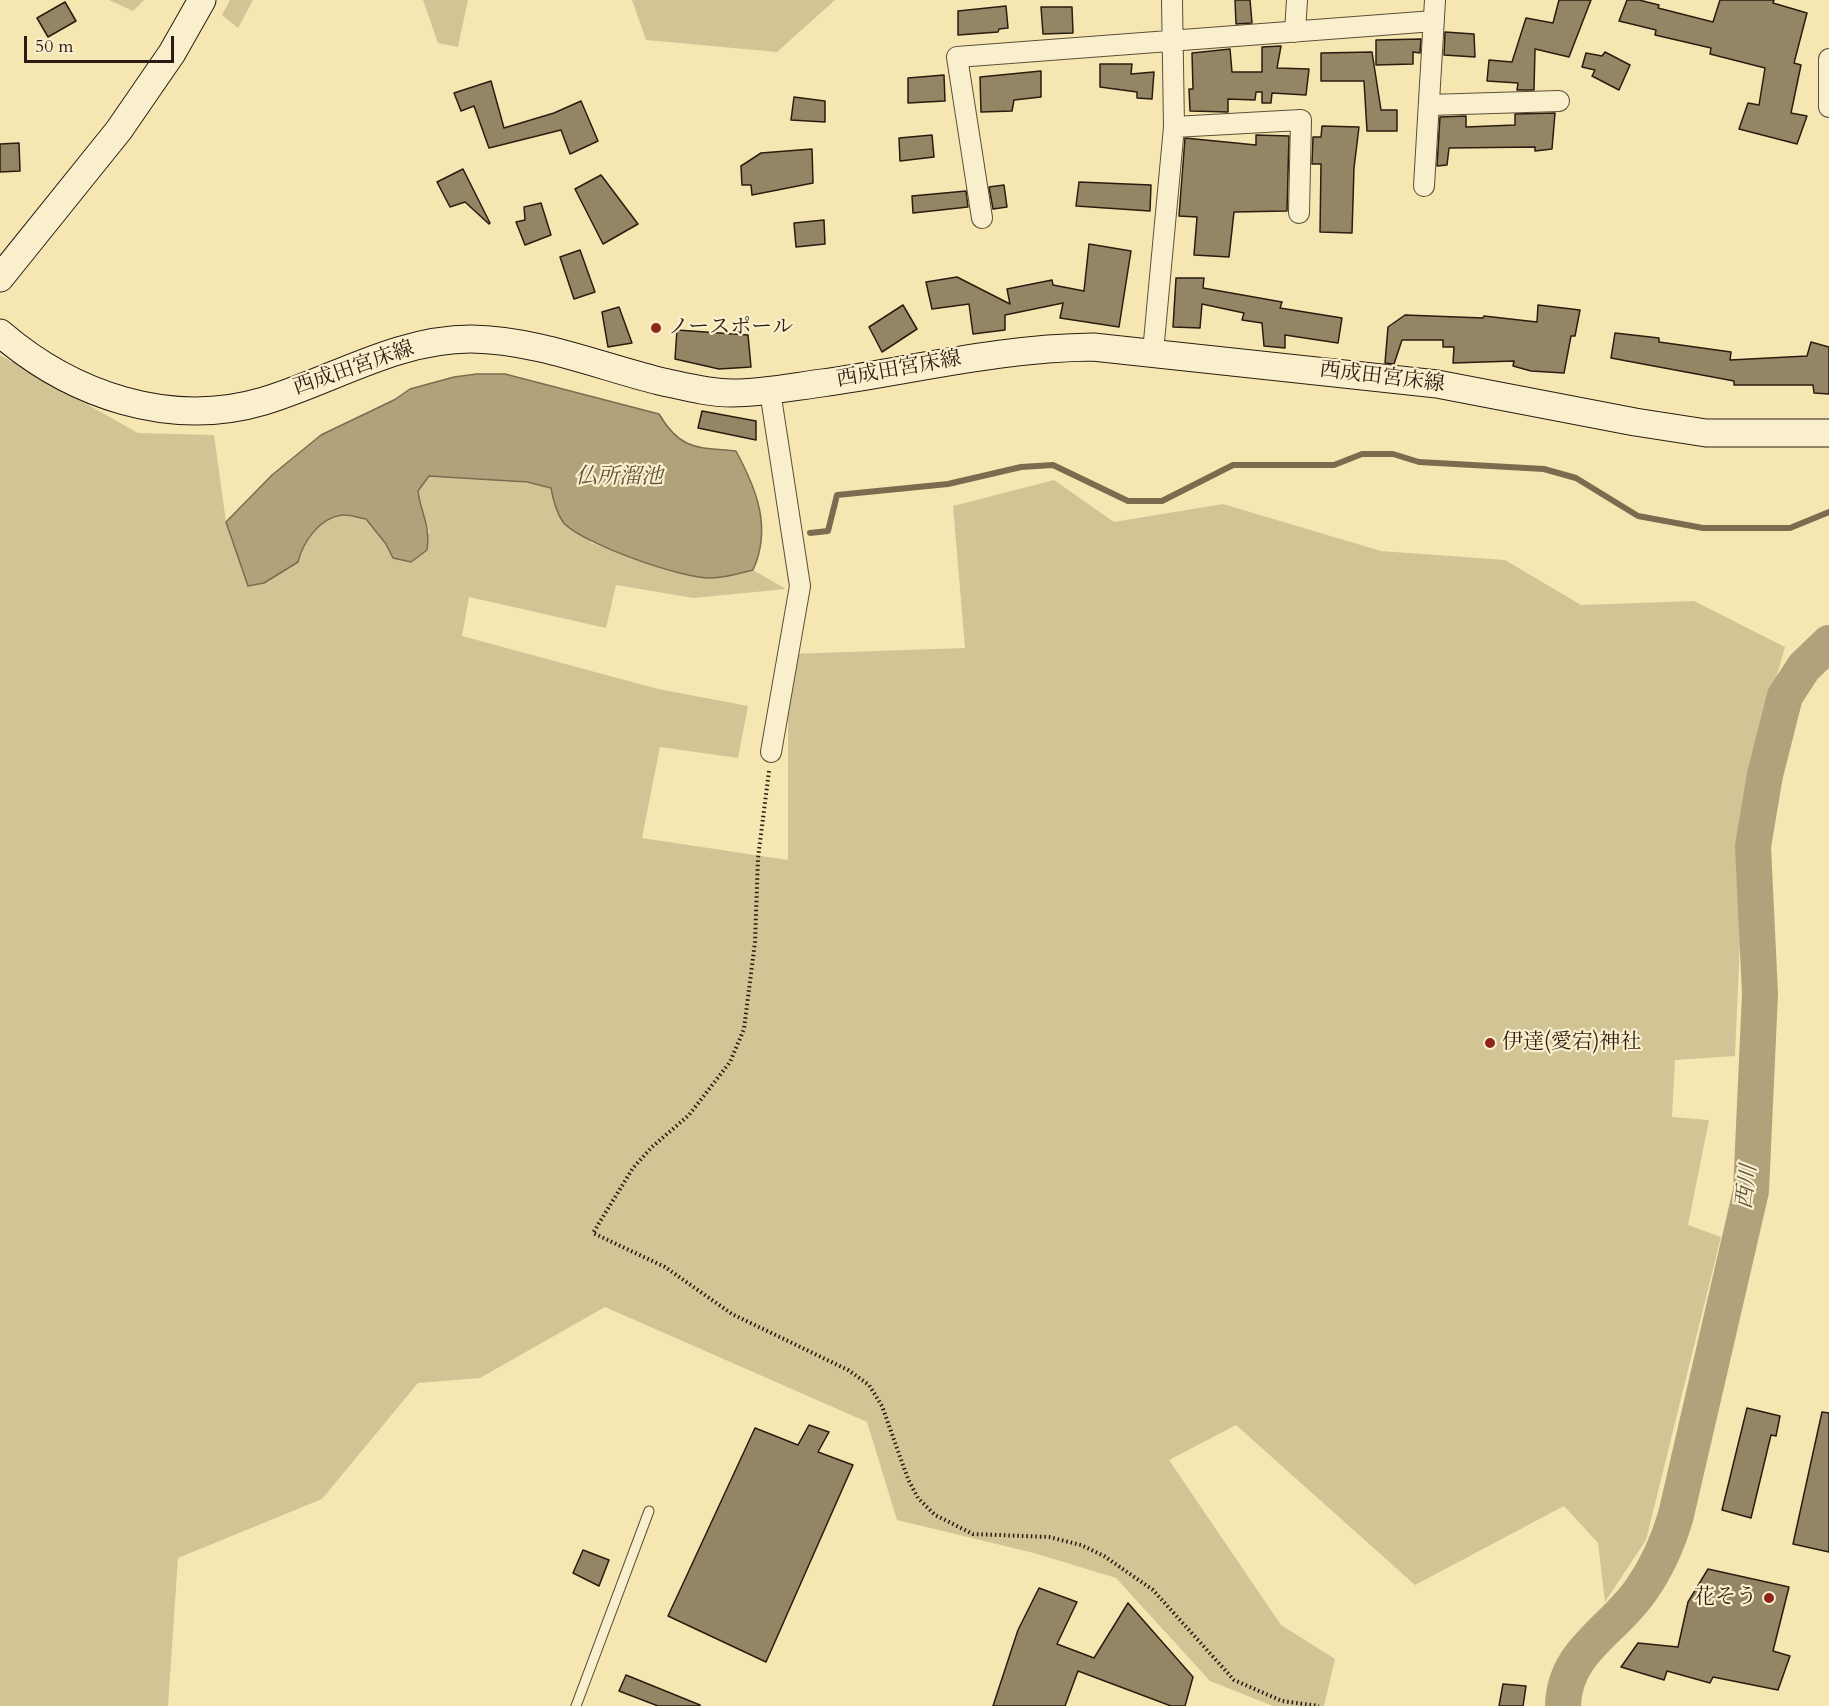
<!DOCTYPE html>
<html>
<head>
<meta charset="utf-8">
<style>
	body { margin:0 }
	#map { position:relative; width:1829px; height:1706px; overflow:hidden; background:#f6e7b2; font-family:Cardo,serif }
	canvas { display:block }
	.scale { position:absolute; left:24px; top:36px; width:150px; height:27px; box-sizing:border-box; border:3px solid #2a1c10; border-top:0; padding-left:8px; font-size:18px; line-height:21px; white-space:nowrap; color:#2a1c10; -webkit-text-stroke:4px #f9efcd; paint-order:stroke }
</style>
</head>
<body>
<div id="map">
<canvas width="1829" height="1706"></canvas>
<div class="scale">50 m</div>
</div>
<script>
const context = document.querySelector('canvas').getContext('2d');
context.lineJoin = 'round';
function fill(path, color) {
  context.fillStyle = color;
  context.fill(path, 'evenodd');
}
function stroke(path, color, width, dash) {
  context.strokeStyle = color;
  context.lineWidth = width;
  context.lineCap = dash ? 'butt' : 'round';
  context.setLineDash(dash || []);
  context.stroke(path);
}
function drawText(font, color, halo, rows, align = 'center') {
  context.font = font + ' Cardo,"Noto Serif JP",serif';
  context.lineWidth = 4.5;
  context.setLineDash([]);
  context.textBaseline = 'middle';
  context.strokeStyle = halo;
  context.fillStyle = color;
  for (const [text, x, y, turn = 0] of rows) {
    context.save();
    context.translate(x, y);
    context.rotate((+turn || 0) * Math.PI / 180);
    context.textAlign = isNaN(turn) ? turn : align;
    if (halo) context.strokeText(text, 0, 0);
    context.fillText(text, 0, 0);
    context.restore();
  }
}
fill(new Path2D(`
	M 109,0 L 144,0 L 133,11 Z
	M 230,0 L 253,0 L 238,28 L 222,15 Z
	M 423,0 L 468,0 L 458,47 L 438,43 Z
	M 632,0 L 835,0 L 777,52 L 646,40 Z
	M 0,355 L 138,433 L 214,435 L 226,522 L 284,570 L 298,562 C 303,542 319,518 342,515 C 349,514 359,518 366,519 L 386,544 L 393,558 L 430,532 L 420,509 L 418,491 L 429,476 C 469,476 511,479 551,488 L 554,503 L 592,543 L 654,565 L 711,579 L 753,570 L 786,589 L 693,598 L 616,585 L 606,628 L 469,597 L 462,636 L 658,689 L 748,706 L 738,758 L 660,747 L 642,838 L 788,860 L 788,654 L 965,648 L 953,506 L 1054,480 L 1114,522 L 1223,504 L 1381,551 L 1505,560 L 1581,605 L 1694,601 L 1785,647 L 1747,779 L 1735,1056 L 1675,1060 L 1672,1117 L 1709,1120 L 1688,1225 L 1721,1237 L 1646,1540 L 1605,1602 L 1598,1543 L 1564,1506 L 1415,1585 L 1236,1425 L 1169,1460 L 1281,1625 L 1335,1659 L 1324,1706 L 1273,1706 L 1210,1681 L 1116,1578 L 1034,1553 L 897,1520 L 867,1422 L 605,1307 L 480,1378 L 418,1383 L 322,1499 L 178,1558 L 168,1706 L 0,1706 Z`), '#d3c496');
const water = new Path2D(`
	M 477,374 L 505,374 L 659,414 C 681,451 697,447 736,451 C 757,490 772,528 753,570 C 740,573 726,578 712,578 C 685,580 580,543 563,522 C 556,512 553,499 551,488 L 527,482 L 429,476 L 418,491 C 421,515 431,525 427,550 L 411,562 L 393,558 L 386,544 L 366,519 C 359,518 349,514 342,515 C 319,518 303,542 298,562 L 264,583 L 248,586 L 226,522 L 272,475 L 321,435 L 394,400 L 410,389 L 454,377 Z`);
fill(water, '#b1a27b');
stroke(water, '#7b6c50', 1.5);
stroke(new Path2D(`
	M 810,533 L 828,531 L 837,495 L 948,484 L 1021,467 L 1053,465 L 1128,501 L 1162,501 L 1233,465 L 1334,465 L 1362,454 L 1393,454 L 1419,462 L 1544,469 L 1576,478 L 1638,516 L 1703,528 L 1790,528 L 1829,512`), '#7b6c50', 6);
stroke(new Path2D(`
	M 1563,1706 C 1564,1651 1613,1631 1641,1590 C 1658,1566 1668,1543 1676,1515 L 1751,1191 L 1760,994 L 1753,846 L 1765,775 L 1785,696 L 1804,667 L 1829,643`), '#b1a27b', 36);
const building = new Path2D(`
	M 1235,0 L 1250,0 L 1252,23 L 1236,24 Z
	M 1559,0 L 1591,0 L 1569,57 L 1535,49 L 1534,90 L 1517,90 L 1518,83 L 1487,81 L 1489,60 L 1512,62 L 1526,18 L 1553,23 Z
	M 1627,0 L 1639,0 L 1659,5 L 1658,8 L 1713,22 L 1720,0 L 1774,0 L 1773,3 L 1807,13 L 1794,63 L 1801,65 L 1791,113 L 1807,116 L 1797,144 L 1739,129 L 1748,103 L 1759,105 L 1765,68 L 1710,54 L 1711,48 L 1655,35 L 1656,30 L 1619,21 Z
	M 65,2 L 76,21 L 48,37 L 37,18 Z
	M 1006,6 L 1008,28 L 999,29 L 998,32 L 958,35 L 958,11 Z
	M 1041,7 L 1072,7 L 1073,33 L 1043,34 Z
	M 1445,32 L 1474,34 L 1475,57 L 1444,55 Z
	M 1421,39 L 1420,53 L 1413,52 L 1413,64 L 1376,65 L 1376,40 Z
	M 1281,46 L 1277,68 L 1309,69 L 1306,95 L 1272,93 L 1271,103 L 1262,103 L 1262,92 L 1256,92 L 1255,100 L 1228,99 L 1228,112 L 1190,111 L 1189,89 L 1193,89 L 1192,53 L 1230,49 L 1232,72 L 1262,72 L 1262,47 Z
	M 1372,52 L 1381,110 L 1397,110 L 1397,131 L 1367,131 L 1364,81 L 1321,81 L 1321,53 Z
	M 1605,52 L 1630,65 L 1619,90 L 1592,76 L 1595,70 L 1582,67 L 1586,53 L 1602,56 Z
	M 1100,64 L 1132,64 L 1131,74 L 1154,72 L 1152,99 L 1137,98 L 1137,92 L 1100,87 Z
	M 1041,71 L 1041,97 L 1014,100 L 1012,111 L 981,112 L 980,77 Z
	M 944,75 L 945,101 L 908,103 L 908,78 Z
	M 491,81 L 504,128 L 554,113 L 581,101 L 598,141 L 570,154 L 561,130 L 489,148 L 474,106 L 461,111 L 454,93 Z
	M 794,97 L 825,101 L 825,122 L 791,120 Z
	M 1555,113 L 1552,149 L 1535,151 L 1535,147 L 1449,148 L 1447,165 L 1437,166 L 1440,117 L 1466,116 L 1466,127 L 1515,125 L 1515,114 Z
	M 1322,126 L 1359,127 L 1354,168 L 1352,233 L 1320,232 L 1321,164 L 1312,164 L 1313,137 L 1321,137 Z
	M 932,135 L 934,157 L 900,161 L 899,138 Z
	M 1256,135 L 1289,136 L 1287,211 L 1234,212 L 1229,257 L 1194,255 L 1197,217 L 1179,216 L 1185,138 L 1256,145 Z
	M 19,143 L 20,171 L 0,172 L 0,144 Z
	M 812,149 L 813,183 L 752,195 L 751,185 L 742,185 L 741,166 L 761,153 Z
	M 463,169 L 490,223 L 489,224 L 465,202 L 450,207 L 437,182 Z
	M 601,175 L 638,224 L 603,244 L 575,189 Z
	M 1079,182 L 1151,185 L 1150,211 L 1076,206 Z
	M 1004,185 L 1007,207 L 993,209 L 989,187 Z
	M 966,191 L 968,207 L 913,213 L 912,196 Z
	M 541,203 L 551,235 L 525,245 L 516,222 L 525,220 L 524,207 Z
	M 824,220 L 825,244 L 796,247 L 794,223 Z
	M 1089,244 L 1131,251 L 1119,327 L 1060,318 L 1063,303 L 1005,315 L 1005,330 L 973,334 L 969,304 L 932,309 L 926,282 L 957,277 L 1010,304 L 1007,289 L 1052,280 L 1053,285 L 1084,291 Z
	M 580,250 L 595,292 L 574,299 L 560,257 Z
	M 1176,278 L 1204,278 L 1203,288 L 1282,302 L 1280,308 L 1342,318 L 1338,343 L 1285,335 L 1285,348 L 1264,346 L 1262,323 L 1242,320 L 1244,313 L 1202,304 L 1200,328 L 1173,327 Z
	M 903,305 L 917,329 L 882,352 L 869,327 Z
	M 1538,305 L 1580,310 L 1575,336 L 1571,336 L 1564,373 L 1531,371 L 1513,366 L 1514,361 L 1453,363 L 1454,347 L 1443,347 L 1443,340 L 1402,340 L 1394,364 L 1385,363 L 1388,327 L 1405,315 L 1483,318 L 1484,316 L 1537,322 Z
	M 619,307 L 632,343 L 608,347 L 602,312 Z
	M 677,330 L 748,335 L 751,367 L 719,369 L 675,359 Z
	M 1615,333 L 1659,338 L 1659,342 L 1731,352 L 1730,360 L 1807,356 L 1811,342 L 1829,347 L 1829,394 L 1814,393 L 1813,385 L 1734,385 L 1734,381 L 1611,358 Z
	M 702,411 L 756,421 L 756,440 L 698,428 Z
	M 1747,1408 L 1780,1416 L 1776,1436 L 1771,1435 L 1751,1518 L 1722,1510 Z
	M 1822,1412 L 1829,1413 L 1829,1552 L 1793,1544 Z
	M 809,1425 L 829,1432 L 818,1452 L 853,1465 L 766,1662 L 668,1616 L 755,1428 L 798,1445 Z
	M 583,1550 L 609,1560 L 599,1586 L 573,1573 Z
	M 1708,1569 L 1789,1587 L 1773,1651 L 1790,1656 L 1778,1690 L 1713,1677 L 1710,1683 L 1667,1671 L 1664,1680 L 1621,1667 L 1638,1643 L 1678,1647 L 1688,1602 Z
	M 1039,1588 L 1077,1602 L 1057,1644 L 1094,1658 L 1128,1603 L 1193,1677 L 1185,1706 L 1171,1706 L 1078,1671 L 1065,1706 L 993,1706 L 1018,1630 Z
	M 626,1675 L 700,1705 L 700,1706 L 658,1706 L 619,1691 Z
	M 1503,1684 L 1526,1686 L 1523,1706 L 1499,1706 Z`);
fill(building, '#948664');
stroke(building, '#2a1c10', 1.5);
const lane = new Path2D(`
	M 576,1706 L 649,1511`);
const street = new Path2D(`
	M 1295,32 L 1297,0
	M 1829,59 L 1829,107
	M 1429,105 L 1559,101
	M 1174,127 L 1301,120 L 1299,213
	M 1424,186 L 1435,0
	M 982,218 L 957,57 L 1434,21
	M 1153,352 L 1174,127 L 1172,0
	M 770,391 L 800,586 L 771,752`);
const secondary = new Path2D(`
	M 0,278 L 119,130 L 172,53 L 202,0
	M 0,333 C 72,395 170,429 264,401 C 333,380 397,339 471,339 C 536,340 596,365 659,381 C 683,386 707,393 732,393 C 762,393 792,387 822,383 C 913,370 1001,348 1093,347 L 1437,384 L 1635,422 L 1706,433 L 1829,433`);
stroke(lane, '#5d4f38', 11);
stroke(street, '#5d4f38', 22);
stroke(secondary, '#2a1c10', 29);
stroke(new Path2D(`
	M 769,771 L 758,858 L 755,942 L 744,1029 L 730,1062 L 689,1115 L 652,1147 L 633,1168 L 593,1233 L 665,1267 L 732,1314 L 848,1370 L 869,1385 L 882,1406 L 908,1479 L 918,1498 L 935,1515 L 973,1534 L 1049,1537 L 1081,1545 L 1104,1556 L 1153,1590 L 1234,1680 L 1282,1701 L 1319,1706`), '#2a1c10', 4, [1.5, 3]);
stroke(lane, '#f9efcd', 9);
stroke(street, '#f9efcd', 20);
stroke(secondary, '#f9efcd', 27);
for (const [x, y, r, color] of [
	[656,328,6,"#8f2418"],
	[1490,1043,6,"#8f2418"],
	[1769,1598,6,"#8f2418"]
]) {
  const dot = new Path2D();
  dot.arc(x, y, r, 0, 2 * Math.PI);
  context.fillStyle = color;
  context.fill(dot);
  stroke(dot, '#f9efcd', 2);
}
drawText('21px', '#2a1c10', '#f9efcd', [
	["ノースポール",668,328],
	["伊達(愛宕)神社",1502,1043],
	["花そう",1757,1598,"right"]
], 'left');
drawText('21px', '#2a1c10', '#f9efcd', [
	["西成田宮床線",354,369,-19],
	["西成田宮床線",899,370,-10],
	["西成田宮床線",1382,378,7]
]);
drawText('italic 22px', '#60523b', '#f9efcd', [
	["仏所溜池",619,478],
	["西川",1748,1187,-83]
]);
</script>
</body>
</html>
